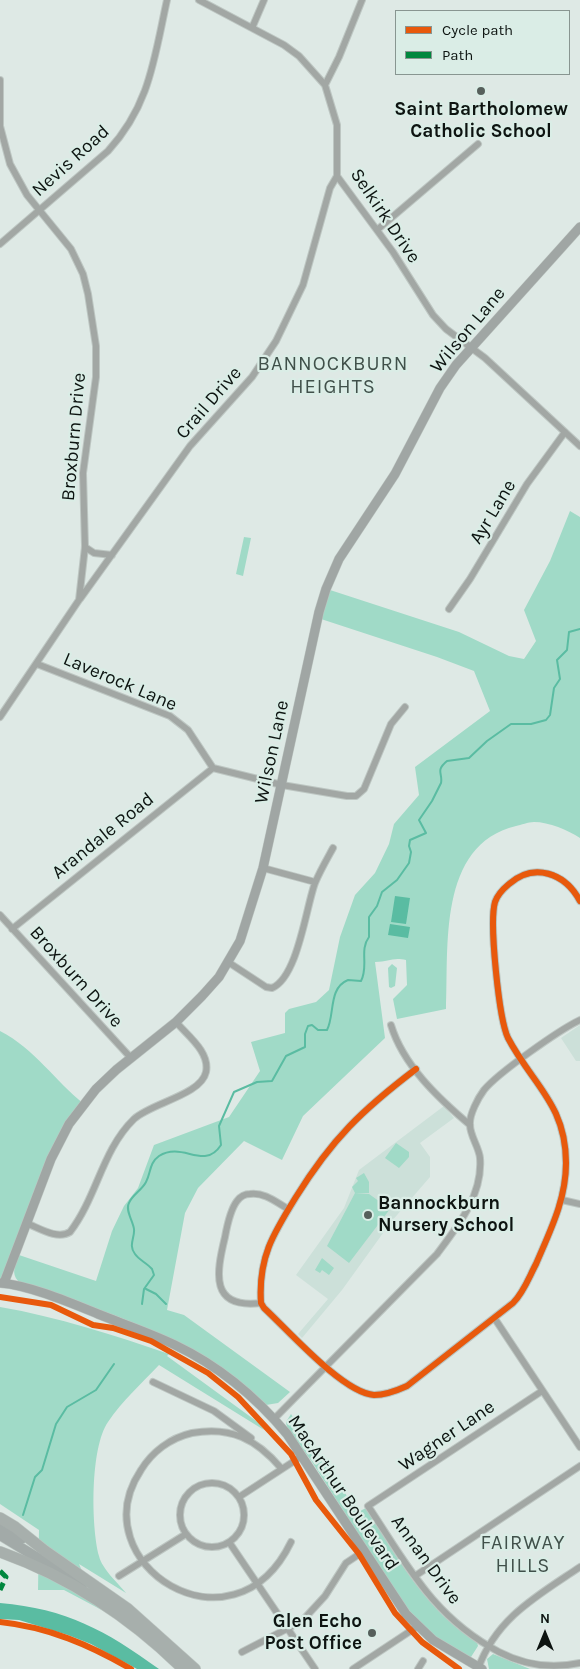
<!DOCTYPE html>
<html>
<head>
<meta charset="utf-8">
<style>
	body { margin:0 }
	#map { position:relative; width:580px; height:1669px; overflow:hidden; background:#dee9e5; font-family:Karla,sans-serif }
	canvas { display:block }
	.legend { position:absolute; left:395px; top:10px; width:175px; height:65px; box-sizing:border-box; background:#daede6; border:1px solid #889691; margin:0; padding:6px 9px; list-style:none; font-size:15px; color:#0d1411 }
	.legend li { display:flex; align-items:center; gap:10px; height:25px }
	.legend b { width:25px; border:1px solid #889691 }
	.north { position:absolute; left:520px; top:1609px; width:50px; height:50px; -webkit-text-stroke:4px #daede6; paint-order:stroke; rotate:0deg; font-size:14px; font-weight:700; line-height:20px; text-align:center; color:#0d1411 }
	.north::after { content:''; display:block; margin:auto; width:18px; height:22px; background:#0d1411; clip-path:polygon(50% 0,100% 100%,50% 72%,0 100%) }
</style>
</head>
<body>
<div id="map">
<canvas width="580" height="1669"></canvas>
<ul class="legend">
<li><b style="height:6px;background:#e8590c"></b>Cycle path</li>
<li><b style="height:6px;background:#00873e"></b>Path</li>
</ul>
<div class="north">N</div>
</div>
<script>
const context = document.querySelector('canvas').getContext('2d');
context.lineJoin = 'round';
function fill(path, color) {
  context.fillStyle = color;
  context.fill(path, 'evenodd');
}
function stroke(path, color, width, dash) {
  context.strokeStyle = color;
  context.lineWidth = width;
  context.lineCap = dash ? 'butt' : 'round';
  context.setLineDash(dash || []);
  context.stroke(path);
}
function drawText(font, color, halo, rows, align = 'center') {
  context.font = font + ' Karla,sans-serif';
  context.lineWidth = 4.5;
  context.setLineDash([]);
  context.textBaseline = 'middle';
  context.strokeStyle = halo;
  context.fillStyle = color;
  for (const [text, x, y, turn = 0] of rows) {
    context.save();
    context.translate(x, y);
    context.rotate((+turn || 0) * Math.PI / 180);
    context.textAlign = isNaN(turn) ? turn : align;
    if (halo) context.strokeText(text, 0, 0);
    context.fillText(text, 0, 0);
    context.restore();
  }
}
fill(new Path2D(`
	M 580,1025 L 580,1061 L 576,1061 L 561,1038 Z
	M 444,1106 L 454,1118 L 420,1143 L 430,1157 L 430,1177 L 391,1222 L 342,1290 L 302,1338 L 298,1334 L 328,1299 L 296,1275 L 344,1208 L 359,1170 Z`), '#cce0d9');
fill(new Path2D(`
	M 570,511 L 580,517 L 580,838 C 568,830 549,822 534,822 C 528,822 521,825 516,826 C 437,845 449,948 446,1009 L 397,1019 L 393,999 L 407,985 L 406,960 C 392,957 389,962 375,962 L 385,1038 L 303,1116 L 282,1160 L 244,1141 L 198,1188 L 185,1213 L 167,1310 L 184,1315 L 290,1392 L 278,1403 L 266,1405 C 212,1356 162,1332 94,1308 C 69,1299 41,1294 18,1281 C 11,1273 15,1265 19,1255 L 96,1281 L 112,1231 L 124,1206 L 138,1188 L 154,1145 L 229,1117 L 260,1071 L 251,1042 L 285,1033 L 285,1013 L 289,1009 L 316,1002 L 329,990 L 340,937 L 355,895 L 375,873 L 389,844 L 394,824 L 419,795 L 415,767 L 490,711 L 474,671 L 437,657 L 321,619 L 330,590 L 459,632 L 509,656 L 524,659 L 536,641 L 524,610 L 550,561 Z
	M 244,537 L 251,538 L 243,576 L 236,574 Z
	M 392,964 L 397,968 L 395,986 L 391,988 L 389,987 L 388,968 Z
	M 0,1031 C 35,1049 55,1081 84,1104 L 69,1124 L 0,1283 Z
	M 396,1143 L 409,1152 L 409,1157 L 399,1168 L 385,1158 Z
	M 364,1173 L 369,1182 L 369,1193 L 355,1193 L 352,1187 L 358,1181 L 356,1178 Z
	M 355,1193 L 369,1194 L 390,1209 L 349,1263 L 327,1246 Z
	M 322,1258 L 334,1268 L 329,1275 L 322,1270 L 320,1273 L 315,1270 Z
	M 0,1307 C 58,1317 114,1335 169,1354 L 167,1356 L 259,1423 L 264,1430 L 159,1365 C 142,1383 122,1401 108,1422 C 90,1448 91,1526 99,1556 C 102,1569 118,1583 126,1593 L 79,1564 L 86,1580 L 113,1616 L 64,1590 L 38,1590 L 39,1530 L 0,1504 Z
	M 291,1414 L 358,1512 L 366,1508 C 396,1556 427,1612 477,1642 L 478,1646 L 471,1657 C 452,1657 413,1616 401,1601 L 312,1462 L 287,1428 L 286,1422 Z
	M 493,1654 L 530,1669 L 489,1669 L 487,1659 Z`), '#a0dac7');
fill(new Path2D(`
	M 395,896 L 410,898 L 406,924 L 391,922 Z
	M 390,924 L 410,927 L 408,938 L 388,935 Z
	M 0,1603 C 67,1609 105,1630 159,1669 L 137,1669 L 91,1644 L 68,1635 L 19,1620 L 0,1619 Z`), '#5abca2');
stroke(new Path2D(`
	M 146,1289 L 156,1294 L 166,1304
	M 142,1304 L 144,1289 L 154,1275 L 152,1269 C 147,1263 139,1260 135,1254 C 128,1245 135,1238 134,1229 C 133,1221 125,1210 129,1203 C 132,1195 142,1190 146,1182 C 151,1173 149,1163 159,1156 C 183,1141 204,1171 221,1145 L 219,1126 L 234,1092 L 257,1082 L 272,1081 L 286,1056 L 305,1047 L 305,1034 L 308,1026 L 312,1025 L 318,1030 L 327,1030 C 335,1015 328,988 348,980 L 361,981 C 369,966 359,950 369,937 L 369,917 L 377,906 L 382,892 L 397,880 L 409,863 L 411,852 L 409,846 L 410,840 L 426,833 L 419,820 L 432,801 L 441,783 C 443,773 435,771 447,761 L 469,758 L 487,741 L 511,724 L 531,724 L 546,720 L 550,715 L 554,688 L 560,679 L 557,660 L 567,650 L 569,632 L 580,629
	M 23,1515 L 35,1477 L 42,1470 L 56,1424 L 67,1407 L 96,1390 L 114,1364`), '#5abca2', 2);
const street = new Path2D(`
	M 199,0 L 284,45 L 299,56 L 325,85 L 337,125 L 337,176 L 393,252 L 433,315 L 446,329 L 485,358 L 580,446
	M 252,28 L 264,0
	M 0,80 L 0,126 L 10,164 L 27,195 L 71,249 L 83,274 L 88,294 L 96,346 L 96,377 L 83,473 L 85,547 L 79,600 L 0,717
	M 325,85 L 339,57 L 362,0
	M 377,230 L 478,144
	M 0,244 L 108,151 C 150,105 154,59 167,0
	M 85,547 L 94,553 L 112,555
	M 80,599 L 190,446 L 252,377 L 276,341 L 303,285 L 330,188 L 337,176
	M 449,609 L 470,579 L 527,484 L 565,432
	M 37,664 L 170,716 L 188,730 L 213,768 L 282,785 L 347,796 L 356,796 L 364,789 L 391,724 L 405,707
	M 263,868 L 315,882
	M 0,915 L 131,1058
	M 12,929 L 213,768
	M 228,962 L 266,987 L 272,988 C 298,977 306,907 315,883 C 320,871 327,859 333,848
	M 391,1025 C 403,1065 438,1098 470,1125
	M 416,1069 C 362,1110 332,1139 296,1197 C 273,1234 258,1258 261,1303 L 264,1308 C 288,1330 343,1393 374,1395 C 386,1395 396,1391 407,1386 L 513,1303 C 524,1292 529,1277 536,1264 C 550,1231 566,1200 566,1163 C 566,1104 532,1084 508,1038 C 499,1019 489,923 495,902 C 497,896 503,889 509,884 C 534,862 565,873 580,901
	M 562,1200 L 580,1204
	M 26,1223 C 39,1228 57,1240 70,1232 C 97,1197 102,1150 134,1119 C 151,1103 201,1095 206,1072 C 210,1052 188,1036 176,1022
	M 261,1303 C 210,1309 216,1274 225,1237 C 227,1226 230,1210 237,1201 C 240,1197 245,1194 250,1194 C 264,1192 276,1202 288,1209
	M 495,1319 L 580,1447
	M 153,1382 L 214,1411 L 251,1438
	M 542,1391 L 368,1506 C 408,1566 433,1617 499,1652 C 524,1665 552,1669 580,1663
	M 274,1419 L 437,1254 C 458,1226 483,1195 480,1158 C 479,1147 470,1136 470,1125 C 469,1115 478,1098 484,1090 C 498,1073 559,1030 580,1020
	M 281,1468 C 256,1439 231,1426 192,1433 C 170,1438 152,1452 141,1470 C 79,1563 233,1662 291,1542
	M180 1515a32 32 0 1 1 64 0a32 32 0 1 1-64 0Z
	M 239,1497 L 302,1456
	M 229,1542 L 315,1669
	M 119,1576 L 186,1534
	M 415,1576 L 580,1466
	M 242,1652 L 302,1621 L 325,1596 L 346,1563 L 364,1551
	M 353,1669 L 418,1626
	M 418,1669 L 423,1661
	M 478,1669 C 496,1618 537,1596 580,1567`);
const secondary = new Path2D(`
	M 0,1283 C 29,1285 71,1303 98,1314 C 123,1324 150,1333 175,1345 C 219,1366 256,1397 287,1434 L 406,1614 L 433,1640 L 482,1669
	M 4,1283 L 51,1159 L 69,1124 L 96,1089 L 116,1070 L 176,1022 L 202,996 L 219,977 L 240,941 L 263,868 L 319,612 L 326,589 L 339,559 L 395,474 L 440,388 L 456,365 L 580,227`);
const primary = new Path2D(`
	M 0,1526 L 23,1538
	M 0,1535 L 82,1585`);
const highway = new Path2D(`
	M 0,1518 L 15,1527 L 45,1551 L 128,1609 L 195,1669
	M 0,1552 C 68,1576 132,1618 183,1669`);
stroke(street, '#bdc6c2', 8);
stroke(secondary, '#bdc6c2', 10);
stroke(primary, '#bdc6c2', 11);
stroke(highway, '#bdc6c2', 12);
stroke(street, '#a2a7a4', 6);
stroke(secondary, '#a0a6a4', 9);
stroke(primary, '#a2aaa8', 10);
stroke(highway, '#a7afac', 11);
stroke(new Path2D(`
	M 0,1571 L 6,1577 L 0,1590`), '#00873e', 5, [10, 5]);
stroke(new Path2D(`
	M 416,1069 C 362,1110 332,1139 296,1197 C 273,1234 258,1258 261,1303 L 264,1308 C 288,1330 343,1393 374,1395 C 386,1395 396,1391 407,1386 L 513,1303 C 524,1292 529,1277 536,1264 C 550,1231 566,1200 566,1163 C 566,1104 532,1084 508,1038 C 499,1019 489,923 495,902 C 497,896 503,889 509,884 C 534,862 565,873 580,901
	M 0,1297 L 51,1305 L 93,1325 L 113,1328 L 151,1341 L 208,1373 L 238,1397 L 291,1454 L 316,1500 L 359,1554 L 395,1613 L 422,1642 L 459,1669
	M 0,1622 C 48,1627 90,1645 131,1669`), '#e8590c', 6);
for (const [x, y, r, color] of [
	[481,91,5,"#565f5b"],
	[368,1215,5,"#565f5b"],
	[372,1633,5,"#565f5b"]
]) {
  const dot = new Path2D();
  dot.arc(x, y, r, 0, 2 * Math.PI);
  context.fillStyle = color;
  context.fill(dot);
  stroke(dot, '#daede6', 2);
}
drawText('bold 19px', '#0d1411', '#daede6', [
	["Saint Bartholomew",481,110],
	["Catholic School",481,132],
	["Bannockburn",378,1204,"left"],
	["Nursery School",378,1226,"left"],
	["Glen Echo",362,1622,"right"],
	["Post Office",362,1644,"right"]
]);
drawText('19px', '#0d1411', '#daede6', [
	["Nevis Road",71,161,-42],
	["Selkirk Drive",385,216,56],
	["Wilson Lane",468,330,-50],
	["Crail Drive",209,403,-49],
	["Broxburn Drive",74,437,-85],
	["Ayr Lane",493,512,-59],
	["Laverock Lane",120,682,23],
	["Wilson Lane",272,752,-78],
	["Arandale Road",103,836,-39],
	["Broxburn Drive",76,977,48],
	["Wagner Lane",447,1436,-34],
	["MacArthur Boulevard",343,1493,56],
	["Annan Drive",426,1560,54]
]);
context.letterSpacing = '1px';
drawText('20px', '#40504a', '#daede6', [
	["BANNOCKBURN",333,364],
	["HEIGHTS",333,387],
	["FAIRWAY",523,1543],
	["HILLS",523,1566]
]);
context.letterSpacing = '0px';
</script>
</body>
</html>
